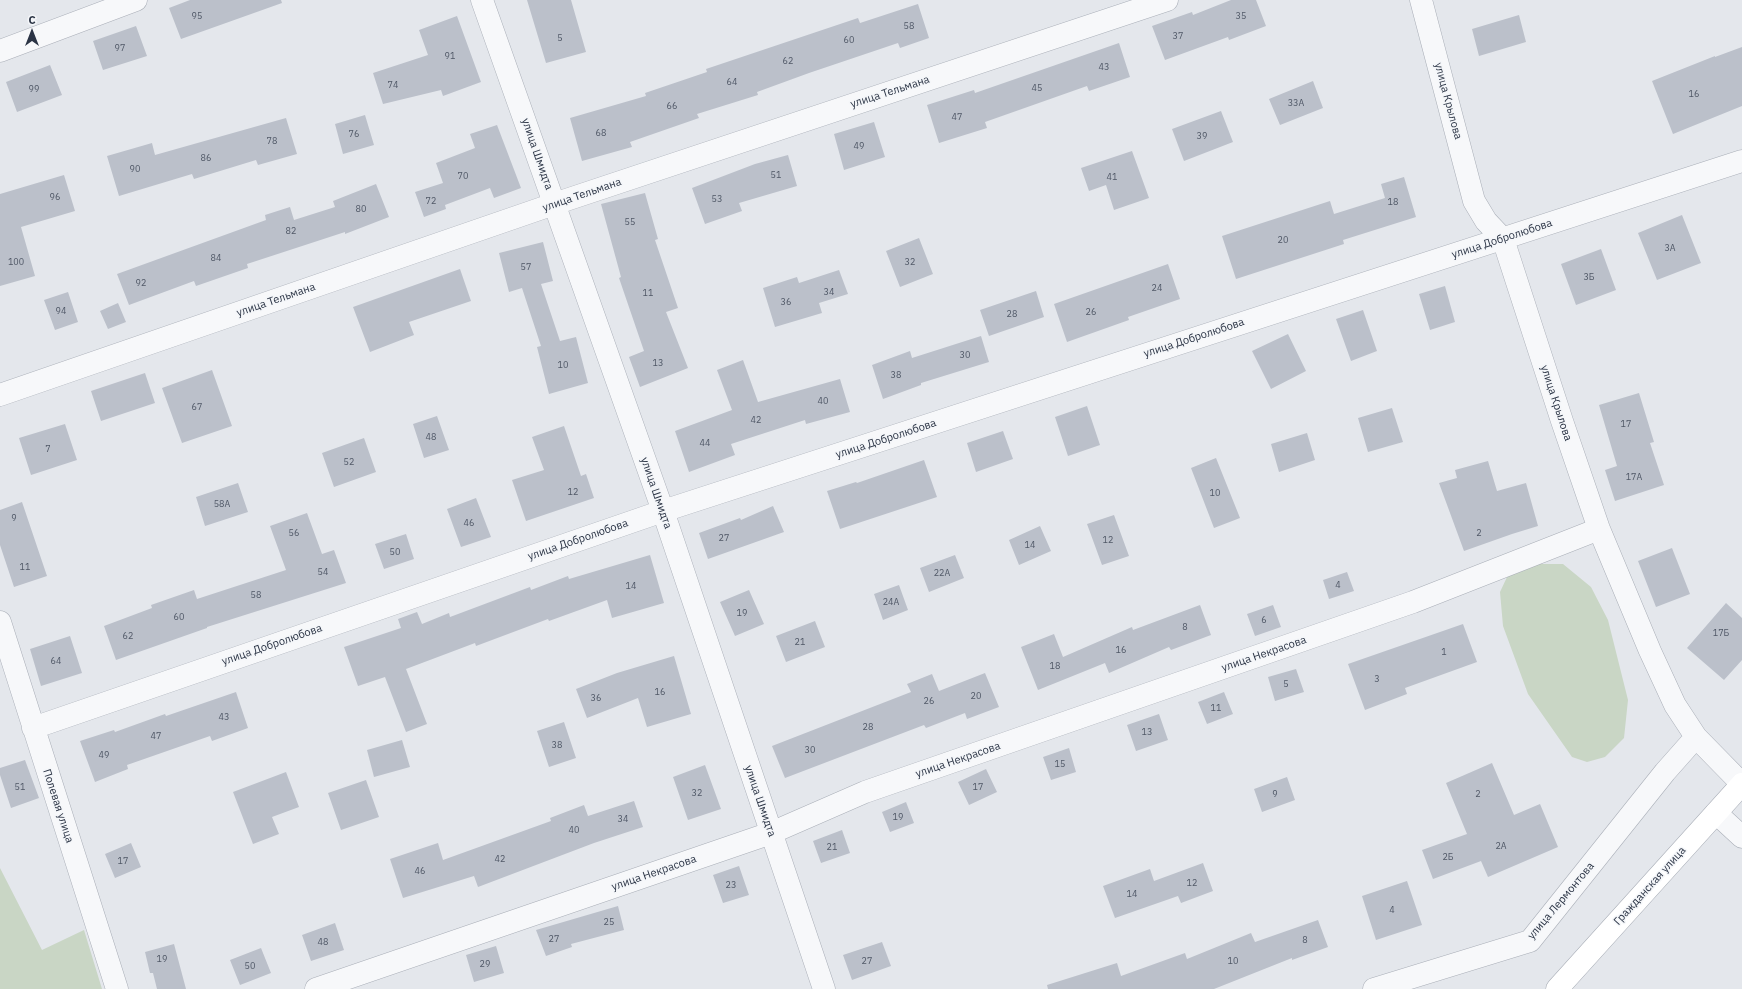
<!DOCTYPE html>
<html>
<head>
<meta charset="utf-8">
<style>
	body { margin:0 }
	#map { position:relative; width:1742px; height:989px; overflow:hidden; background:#e4e7ec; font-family:"IBM Plex Sans",sans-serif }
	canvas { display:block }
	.north { position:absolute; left:12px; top:12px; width:40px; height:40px; -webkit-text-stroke:3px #f4f6f9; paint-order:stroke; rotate:0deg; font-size:11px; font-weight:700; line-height:16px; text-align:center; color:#2b3445 }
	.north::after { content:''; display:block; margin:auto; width:14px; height:18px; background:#2b3445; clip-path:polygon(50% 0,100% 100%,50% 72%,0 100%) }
</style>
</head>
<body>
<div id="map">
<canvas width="1742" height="989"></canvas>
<div class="north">С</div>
</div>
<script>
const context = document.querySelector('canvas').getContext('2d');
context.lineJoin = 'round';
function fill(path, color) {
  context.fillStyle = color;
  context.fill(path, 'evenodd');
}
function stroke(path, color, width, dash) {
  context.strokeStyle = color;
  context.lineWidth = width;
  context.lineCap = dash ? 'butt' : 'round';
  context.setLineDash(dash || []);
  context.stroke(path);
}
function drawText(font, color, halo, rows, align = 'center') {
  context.font = font + ' "IBM Plex Sans",sans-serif';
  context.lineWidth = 3;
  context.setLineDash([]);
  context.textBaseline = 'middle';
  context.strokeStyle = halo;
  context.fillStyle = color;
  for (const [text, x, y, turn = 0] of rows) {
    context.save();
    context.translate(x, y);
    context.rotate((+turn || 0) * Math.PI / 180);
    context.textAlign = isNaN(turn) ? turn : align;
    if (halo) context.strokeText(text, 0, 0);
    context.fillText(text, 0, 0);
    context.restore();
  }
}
fill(new Path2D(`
	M 1530,564 L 1563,564 L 1591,587 L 1608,620 L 1628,700 L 1624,738 L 1605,757 L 1587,762 L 1572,757 L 1528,694 L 1503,626 L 1500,592 L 1508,575 Z
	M 0,868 L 42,950 L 84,930 L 102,989 L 0,989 Z`), '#c9d6c5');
fill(new Path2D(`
	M 190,0 L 281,0 L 282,3 L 181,39 L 169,8 Z
	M 527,0 L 571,0 L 586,52 L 546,63 Z
	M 1231,0 L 1256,0 L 1266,26 L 1229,40 L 1228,37 L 1165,60 L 1152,26 L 1192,12 L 1193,15 Z
	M 918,4 L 929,38 L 900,48 L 898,43 L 809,73 L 757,92 L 758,95 L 697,114 L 699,118 L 630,142 L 632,147 L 582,161 L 570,118 L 646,96 L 645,93 L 707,72 L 706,69 L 858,18 L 860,23 Z
	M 1519,15 L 1526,42 L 1479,56 L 1472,29 Z
	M 457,16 L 481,82 L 443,96 L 441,90 L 383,104 L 373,73 L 428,55 L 419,30 Z
	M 136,26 L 147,56 L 103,70 L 93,41 Z
	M 1119,43 L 1130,77 L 1089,91 L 1087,86 L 985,122 L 987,128 L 939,143 L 927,105 L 974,90 L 975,93 Z
	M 1742,47 L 1742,106 L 1673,134 L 1652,81 L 1715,56 L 1715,57 Z
	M 50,65 L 62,95 L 17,112 L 6,82 Z
	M 1313,81 L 1323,108 L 1280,125 L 1269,99 Z
	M 1221,111 L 1233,142 L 1184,161 L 1172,129 Z
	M 365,115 L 374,145 L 343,154 L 335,124 Z
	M 286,118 L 297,154 L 258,165 L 256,160 L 194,179 L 192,174 L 119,196 L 107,156 L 152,143 L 155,155 Z
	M 874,122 L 885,157 L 844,170 L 834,134 Z
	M 497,125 L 521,188 L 494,198 L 490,188 L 445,205 L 446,209 L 424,217 L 415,192 L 443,183 L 436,163 L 475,148 L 470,134 Z
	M 1132,151 L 1149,198 L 1114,210 L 1106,185 L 1089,191 L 1081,168 Z
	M 788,155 L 797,186 L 739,203 L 742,211 L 705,224 L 692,188 L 755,164 Z
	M 64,175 L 75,211 L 21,227 L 35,276 L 0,286 L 0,194 Z
	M 1404,177 L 1416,217 L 1343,240 L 1344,244 L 1236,279 L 1222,236 L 1330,201 L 1334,214 L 1385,198 L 1381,184 Z
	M 376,184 L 389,217 L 345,234 L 345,232 L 247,264 L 248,268 L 196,286 L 194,281 L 129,305 L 117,274 L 266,220 L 265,215 L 290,207 L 294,220 L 335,207 L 333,201 Z
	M 645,193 L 658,239 L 655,240 L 678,308 L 666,312 L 688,368 L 640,387 L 629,357 L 644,351 L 619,278 L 621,277 L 601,204 Z
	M 1682,215 L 1701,263 L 1657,280 L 1638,233 Z
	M 919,238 L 933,274 L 900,287 L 886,251 Z
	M 543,242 L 553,281 L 541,284 L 560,341 L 576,337 L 588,383 L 549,394 L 537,347 L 541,346 L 522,288 L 509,292 L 499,253 Z
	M 1601,249 L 1616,290 L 1576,305 L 1561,264 Z
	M 1168,264 L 1180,299 L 1128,317 L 1129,320 L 1067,342 L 1054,304 Z
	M 460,269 L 471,301 L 409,322 L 414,335 L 370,352 L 353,307 Z
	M 839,270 L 848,294 L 819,303 L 822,313 L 775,327 L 763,288 L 797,277 L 799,283 Z
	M 1445,286 L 1455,322 L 1430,330 L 1419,294 Z
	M 1036,291 L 1044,317 L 989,336 L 980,310 Z
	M 68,292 L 78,322 L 55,330 L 44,300 Z
	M 118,303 L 126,322 L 108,329 L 100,311 Z
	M 1363,310 L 1377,351 L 1351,361 L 1336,319 Z
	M 1288,334 L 1306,371 L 1271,389 L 1252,351 Z
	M 981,336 L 989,362 L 921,383 L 921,385 L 883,399 L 872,365 L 910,351 L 912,358 Z
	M 743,360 L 758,402 L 840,379 L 850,412 L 806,424 L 805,420 L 731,444 L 735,455 L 689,472 L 675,431 L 732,410 L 717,370 Z
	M 212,370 L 232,426 L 182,443 L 162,388 Z
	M 145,373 L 155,403 L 101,421 L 91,391 Z
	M 1639,393 L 1654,442 L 1650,443 L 1664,485 L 1615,501 L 1605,470 L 1617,466 L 1599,405 Z
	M 1087,406 L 1100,445 L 1068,456 L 1055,417 Z
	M 1392,408 L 1403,442 L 1368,452 L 1358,418 Z
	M 437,416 L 449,450 L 424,458 L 413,424 Z
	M 65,424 L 77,460 L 31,475 L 19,438 Z
	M 564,426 L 581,476 L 586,474 L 594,498 L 526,521 L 512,480 L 544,470 L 532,437 Z
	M 1003,431 L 1013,459 L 976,472 L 967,443 Z
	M 1307,433 L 1315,460 L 1279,472 L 1271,444 Z
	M 364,438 L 376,472 L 334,487 L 322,453 Z
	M 1216,458 L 1240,518 L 1214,528 L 1191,468 Z
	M 924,460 L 937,497 L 840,529 L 827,491 L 856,482 L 857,483 Z
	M 1488,461 L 1497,491 L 1526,483 L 1538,526 L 1512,534 L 1464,551 L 1439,483 L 1457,478 L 1455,470 Z
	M 238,483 L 248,512 L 205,526 L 196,497 Z
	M 476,498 L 491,537 L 461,547 L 447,509 Z
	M 22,502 L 47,576 L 14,587 L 0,545 L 0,510 Z
	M 773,506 L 784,532 L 708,559 L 699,533 L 740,518 L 741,520 Z
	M 307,513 L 322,554 L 334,550 L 346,583 L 207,627 L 207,628 L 116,660 L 104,626 L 152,608 L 151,605 L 194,590 L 197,599 L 286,570 L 270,526 Z
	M 1114,515 L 1129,556 L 1102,565 L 1087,524 Z
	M 1040,526 L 1051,551 L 1019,565 L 1009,540 Z
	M 406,534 L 414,559 L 384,569 L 375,544 Z
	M 1672,548 L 1690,594 L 1656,607 L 1638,561 Z
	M 650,555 L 664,603 L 612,618 L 607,600 L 549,621 L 548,619 L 476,646 L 475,643 L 406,669 L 427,724 L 406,732 L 385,677 L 358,686 L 344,647 L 401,628 L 398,619 L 417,612 L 422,624 L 449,613 L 450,617 L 530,587 L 531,590 L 568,576 L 569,579 Z
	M 955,555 L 964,578 L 929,592 L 920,568 Z
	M 1347,572 L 1354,591 L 1329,599 L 1323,580 Z
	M 899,585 L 908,610 L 883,620 L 874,594 Z
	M 749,590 L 764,624 L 735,636 L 720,602 Z
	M 1726,603 L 1742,618 L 1742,660 L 1724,680 L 1687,648 Z
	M 1200,605 L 1211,635 L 1171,650 L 1169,647 L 1109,673 L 1105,663 L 1038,690 L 1021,647 L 1054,634 L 1063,657 L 1132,627 L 1133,630 Z
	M 1273,605 L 1281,627 L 1255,636 L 1247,614 Z
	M 815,621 L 825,647 L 786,662 L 776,636 Z
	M 1463,624 L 1477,662 L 1405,688 L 1407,694 L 1365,710 L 1348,664 Z
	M 70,636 L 82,673 L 41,686 L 30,649 Z
	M 674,656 L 691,714 L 647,727 L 638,698 L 587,718 L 576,689 L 617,673 Z
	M 1296,669 L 1304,692 L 1275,701 L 1268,677 Z
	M 985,673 L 999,707 L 967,719 L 965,713 L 926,728 L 924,725 L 785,778 L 772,746 L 911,692 L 907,684 L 932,674 L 939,691 Z
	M 236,692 L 248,728 L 212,741 L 210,736 L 127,765 L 128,769 L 95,782 L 80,741 L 114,730 L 115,732 L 165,714 L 166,716 Z
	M 1224,692 L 1233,714 L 1207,724 L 1198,702 Z
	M 1159,714 L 1168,740 L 1136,751 L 1127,725 Z
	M 564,722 L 576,758 L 549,767 L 537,731 Z
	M 402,740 L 410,767 L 374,777 L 367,750 Z
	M 1069,748 L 1076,772 L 1051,780 L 1043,757 Z
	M 25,760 L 39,798 L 11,808 L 0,775 L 0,768 Z
	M 1492,763 L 1514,815 L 1540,804 L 1558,847 L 1488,877 L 1481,861 L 1433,879 L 1422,850 L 1467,834 L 1446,783 Z
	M 705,765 L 721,809 L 688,820 L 673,777 Z
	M 986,769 L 997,792 L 969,805 L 958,782 Z
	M 286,772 L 299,807 L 272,817 L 279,834 L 253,844 L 233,792 Z
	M 1287,777 L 1295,800 L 1262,812 L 1254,789 Z
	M 366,780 L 379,817 L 341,830 L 328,793 Z
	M 634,801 L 643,827 L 594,843 L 478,887 L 474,876 L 403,898 L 390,859 L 438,843 L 443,860 L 551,821 L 550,818 L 584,805 L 588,816 Z
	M 906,802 L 914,823 L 890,832 L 882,812 Z
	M 842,830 L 850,853 L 821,863 L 813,841 Z
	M 131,843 L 141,867 L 115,878 L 105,854 Z
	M 1203,863 L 1213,891 L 1181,903 L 1178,896 L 1115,918 L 1103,886 L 1150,869 L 1154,881 Z
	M 739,866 L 749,895 L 723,903 L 713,875 Z
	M 1407,881 L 1422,925 L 1376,940 L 1362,896 Z
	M 618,906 L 624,930 L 571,944 L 572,947 L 546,956 L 536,930 Z
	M 1318,920 L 1328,947 L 1292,960 L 1292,958 L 1214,989 L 1048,989 L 1047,985 L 1117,963 L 1121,976 L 1185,953 L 1187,959 L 1251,933 L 1255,942 Z
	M 335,923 L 344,950 L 311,961 L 302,935 Z
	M 882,942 L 891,966 L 852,980 L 843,955 Z
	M 174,944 L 186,989 L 157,989 L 153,973 L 150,973 L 145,952 Z
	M 496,946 L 504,973 L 474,982 L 466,955 Z
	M 261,948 L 271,973 L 240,985 L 230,960 Z`), '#bbc0ca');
const street = new Path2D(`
	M 482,0 L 663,511 L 824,989
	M 1421,0 L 1474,201 L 1486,221 L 1503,239 L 1562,421 L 1599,529 L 1650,651 L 1675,705 L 1696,737 L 1742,784
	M 0,51 L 136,0
	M 0,395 L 554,204 L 1167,0
	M 0,622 L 117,989
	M 33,728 L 663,511 L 1742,161
	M 1716,813 L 1742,837
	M 316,989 L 771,833 L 865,792 L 1413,602 L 1599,529
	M 1374,989 L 1530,941 L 1665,772 L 1696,737`);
const secondary = new Path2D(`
	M 1557,989 L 1742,784`);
stroke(street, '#a9aeb7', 23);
stroke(secondary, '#a9aeb7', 23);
stroke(street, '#f7f8fa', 22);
stroke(secondary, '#fff', 22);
drawText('9px', '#4f5766', null, [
	["95",197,16],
	["35",1241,16],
	["58",909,26],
	["37",1178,36],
	["5",560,38],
	["60",849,40],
	["97",120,48],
	["91",450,56],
	["62",788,61],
	["43",1104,67],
	["64",732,82],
	["74",393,85],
	["45",1037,88],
	["99",34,89],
	["16",1694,94],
	["33А",1296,103],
	["66",672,106],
	["47",957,117],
	["68",601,133],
	["76",354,134],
	["39",1202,136],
	["78",272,141],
	["49",859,146],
	["86",206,158],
	["90",135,169],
	["51",776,175],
	["70",463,176],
	["41",1112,177],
	["96",55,197],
	["53",717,199],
	["72",431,201],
	["18",1393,202],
	["80",361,209],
	["55",630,222],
	["82",291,231],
	["20",1283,240],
	["3А",1670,248],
	["84",216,258],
	["100",16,262],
	["32",910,262],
	["57",526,267],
	["3Б",1589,277],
	["92",141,283],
	["24",1157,288],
	["34",829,292],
	["11",648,293],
	["36",786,302],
	["94",61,311],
	["26",1091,312],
	["28",1012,314],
	["30",965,355],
	["13",658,363],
	["10",563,365],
	["38",896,375],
	["40",823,401],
	["67",197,407],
	["42",756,420],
	["17",1626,424],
	["48",431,437],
	["44",705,443],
	["7",48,449],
	["52",349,462],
	["17А",1634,477],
	["12",573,492],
	["10",1215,493],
	["58А",222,504],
	["9",14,518],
	["46",469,523],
	["56",294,533],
	["2",1479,533],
	["27",724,538],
	["12",1108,540],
	["14",1030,545],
	["50",395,552],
	["11",25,567],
	["54",323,572],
	["22А",942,573],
	["4",1338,585],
	["14",631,586],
	["58",256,595],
	["24А",891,602],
	["19",742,613],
	["60",179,617],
	["6",1264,620],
	["8",1185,627],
	["17Б",1721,633],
	["62",128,636],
	["21",800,642],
	["16",1121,650],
	["1",1444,652],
	["64",56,661],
	["18",1055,666],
	["3",1377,679],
	["5",1286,684],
	["16",660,692],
	["20",976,696],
	["36",596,698],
	["26",929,701],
	["11",1216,708],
	["43",224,717],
	["28",868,727],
	["13",1147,732],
	["47",156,736],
	["38",557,745],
	["30",810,750],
	["49",104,755],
	["15",1060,764],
	["51",20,787],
	["17",978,787],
	["32",697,793],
	["9",1275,794],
	["2",1478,794],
	["19",898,817],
	["34",623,819],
	["40",574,830],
	["2А",1501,846],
	["21",832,847],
	["2Б",1448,857],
	["42",500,859],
	["17",123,861],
	["46",420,871],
	["12",1192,883],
	["23",731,885],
	["14",1132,894],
	["4",1392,910],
	["25",609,922],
	["27",554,939],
	["8",1305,940],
	["48",323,942],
	["19",162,959],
	["27",867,961],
	["10",1233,961],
	["29",485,964],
	["50",250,966]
]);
drawText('11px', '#2b3445', '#f4f6f9', [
	["улица Тельмана",890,92,-18],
	["улица Крылова",1448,101,75],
	["улица Шмидта",537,154,71],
	["улица Тельмана",582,195,-19],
	["улица Добролюбова",1502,239,-18],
	["улица Тельмана",276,300,-19],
	["улица Добролюбова",1194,338,-18],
	["улица Крылова",1556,403,72],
	["улица Добролюбова",886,439,-18],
	["улица Шмидта",656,493,71],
	["улица Добролюбова",578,540,-19],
	["улица Добролюбова",272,645,-19],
	["улица Некрасова",1264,654,-19],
	["улица Некрасова",958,760,-19],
	["улица Шмидта",760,801,71],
	["Полевая улица",58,806,72],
	["улица Некрасова",654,873,-19],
	["Гражданская улица",1650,886,-48],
	["улица Лермонтова",1561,901,-50]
]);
</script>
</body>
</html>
